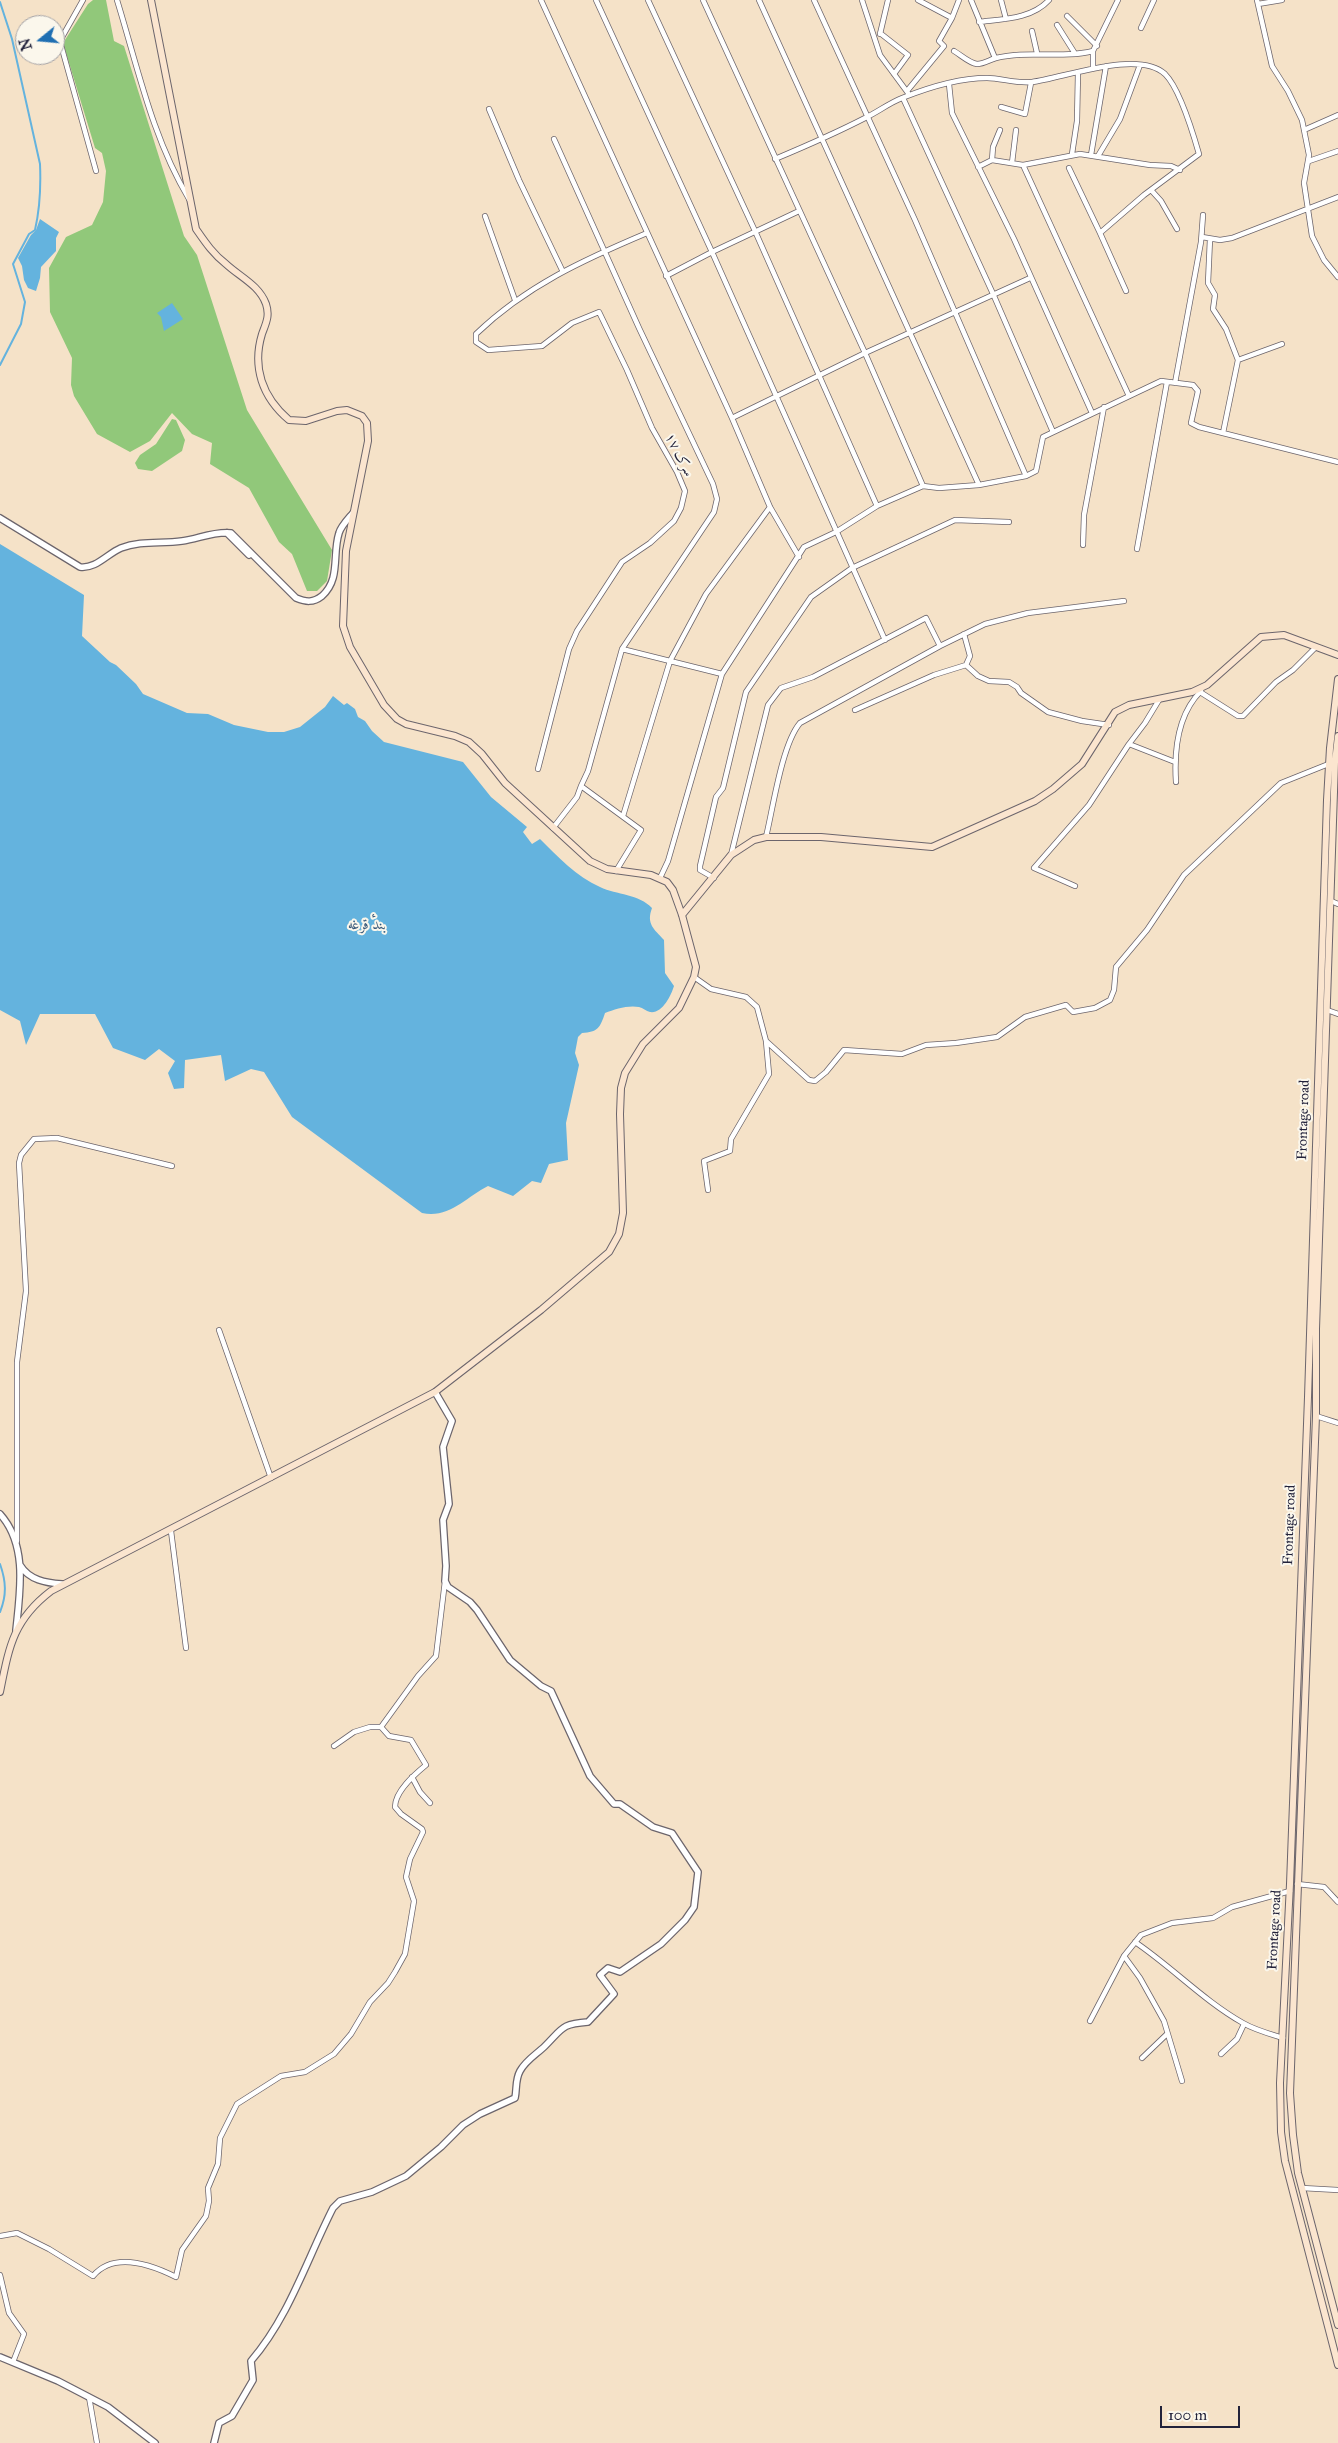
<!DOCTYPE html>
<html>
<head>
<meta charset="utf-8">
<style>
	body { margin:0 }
	#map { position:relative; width:1338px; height:2443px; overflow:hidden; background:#f5e2c8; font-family:"IM FELL Great Primer",serif }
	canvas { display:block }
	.north { position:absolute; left:15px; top:15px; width:50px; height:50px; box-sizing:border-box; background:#fbf7ec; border:1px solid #a4a2a5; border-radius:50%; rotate:253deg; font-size:14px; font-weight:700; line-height:20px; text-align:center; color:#22223b }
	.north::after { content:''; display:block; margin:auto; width:18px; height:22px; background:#1f6fb2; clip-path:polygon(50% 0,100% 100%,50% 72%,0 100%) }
	.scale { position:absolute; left:1160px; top:2406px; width:80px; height:22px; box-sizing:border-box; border:2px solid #22223b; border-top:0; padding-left:6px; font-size:15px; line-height:18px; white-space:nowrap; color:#22223b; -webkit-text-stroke:4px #fbf7ec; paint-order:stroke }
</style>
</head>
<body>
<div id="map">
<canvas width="1338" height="2443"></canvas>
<div class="north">N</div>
<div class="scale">100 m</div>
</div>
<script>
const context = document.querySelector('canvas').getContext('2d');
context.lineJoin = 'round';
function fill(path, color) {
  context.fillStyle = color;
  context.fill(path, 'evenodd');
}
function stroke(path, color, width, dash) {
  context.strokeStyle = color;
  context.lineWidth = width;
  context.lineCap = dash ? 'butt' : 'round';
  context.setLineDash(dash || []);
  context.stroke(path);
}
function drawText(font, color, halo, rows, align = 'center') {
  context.font = font + ' "IM FELL Great Primer",Amiri,serif';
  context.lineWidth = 4;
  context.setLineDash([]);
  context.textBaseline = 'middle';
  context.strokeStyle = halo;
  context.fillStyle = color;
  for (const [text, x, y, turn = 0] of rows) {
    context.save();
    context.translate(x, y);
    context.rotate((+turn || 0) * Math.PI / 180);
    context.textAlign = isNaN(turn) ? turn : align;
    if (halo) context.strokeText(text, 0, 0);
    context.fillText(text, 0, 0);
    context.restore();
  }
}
fill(new Path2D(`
	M 93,0 L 106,0 L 114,41 L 124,46 L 184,236 L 197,255 L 247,410 L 332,550 L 327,581 L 317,591 L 307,591 L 292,554 L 279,542 L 249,488 L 210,464 L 212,443 L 192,434 L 172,413 L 150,441 L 130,452 L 97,434 L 74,396 L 71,385 L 72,358 L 50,312 L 49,268 L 66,237 L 92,225 L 103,202 L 106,171 L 102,153 L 95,148 L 63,43 L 88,4 Z
	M 172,419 L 176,420 L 185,440 L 182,451 L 152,471 L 138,469 L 135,463 L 140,455 L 156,444 Z`), '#91c87a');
fill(new Path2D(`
	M 40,219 L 59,232 L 56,238 L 56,251 L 41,267 L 40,278 L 36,291 L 28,288 L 24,280 L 22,266 L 18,258 L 31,235 L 36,230 Z
	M 172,303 L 183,319 L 164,331 L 161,317 L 157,313 Z
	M 0,544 L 84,595 L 82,636 L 110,662 L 116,665 L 136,684 L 143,694 L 187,713 L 208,714 L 234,725 L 268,732 L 284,732 L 300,727 L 325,707 L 333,696 L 344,705 L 347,703 L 355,709 L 358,717 L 365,721 L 372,731 L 384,742 L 463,762 L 491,797 L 527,827 L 523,832 L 532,844 L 540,839 C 557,856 577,877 600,887 C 617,895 639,894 652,908 C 646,924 654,929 664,940 L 665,973 L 674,986 C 671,996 662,1014 650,1012 C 646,1011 643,1008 639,1007 C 628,1005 615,1009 605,1013 C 600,1028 598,1032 582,1033 L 578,1037 L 575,1053 L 579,1065 L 566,1123 L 568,1160 L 549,1164 L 541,1183 L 532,1181 L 513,1196 L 488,1186 C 466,1197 449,1219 422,1213 L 292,1117 L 264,1072 L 251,1069 L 225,1081 L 221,1055 L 185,1060 L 184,1088 L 174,1089 L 168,1073 L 175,1061 L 159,1049 L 145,1060 L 113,1048 L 95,1014 L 40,1014 L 26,1045 L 20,1021 L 0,1010 Z`), '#64b3de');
stroke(new Path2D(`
	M 0,2 L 12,39 L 40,164 C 41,187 40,208 35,230 L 29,234 L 13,264 L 25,302 L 21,324 L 0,365
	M 0,1564 C 6,1581 7,1595 0,1612`), '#64b3de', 2);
const minor = new Path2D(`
	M 83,0 L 61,39 L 61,45 L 96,171
	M 117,0 C 138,68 152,137 189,199
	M 541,0 L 732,418
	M 596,0 L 712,252 L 885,640
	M 648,0 L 755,231 L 877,506
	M 703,0 L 865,353 L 923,486
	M 759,0 L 979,485
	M 814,0 L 915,220 L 1026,476
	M 862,0 L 880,55 L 908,93
	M 918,0 L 952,18
	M 971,0 L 995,58
	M 1001,0 L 1006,19
	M 1257,0 L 1272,66 L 1288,91 L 1302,120 L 1309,155 L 1304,183 L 1312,236 L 1324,260 L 1338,277
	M 1258,4 L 1282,0
	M 1067,16 L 1097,46
	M 979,22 C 1003,19 1032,19 1049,0
	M 1057,25 L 1074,52
	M 1141,28 L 1154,0
	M 1032,31 L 1037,53
	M 880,33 L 908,55 L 894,74
	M 880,34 L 888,0
	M 954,51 C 961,55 969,63 977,64 C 984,64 989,60 996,58 C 1027,50 1062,59 1093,51
	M 1093,68 L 1093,51 L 1118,0
	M 949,84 L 952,113 L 1014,239 L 1092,413
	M 907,91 L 944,46 L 939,41 L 952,18 L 959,0
	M 903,98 L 994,296 L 1053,432
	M 1001,107 L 1025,114 L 1031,83
	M 489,109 L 519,180 L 563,272
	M 1304,130 L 1338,115
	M 554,139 L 639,328 L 713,484 L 717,499 L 714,512 L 622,649 L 588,771 L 581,786
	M 1072,154 L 1077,121 L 1078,73
	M 1091,155 L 1106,66
	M 1098,156 L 1120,119 L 1140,65
	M 775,159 C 806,146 836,133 865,118 C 878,112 889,103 902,98 C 927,88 960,78 987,78 C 1001,78 1017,84 1032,82 C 1064,78 1138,49 1165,74 C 1180,89 1193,133 1199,154 L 1144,195 L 1100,233 L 1126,291
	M 992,160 L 993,147 L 1000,130
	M 1309,161 L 1338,151
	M 1012,163 L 1016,130
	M 1023,165 L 1129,396
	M 978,167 L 992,160 L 1023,165 L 1080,154 L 1150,165 L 1171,166 L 1180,170
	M 1069,168 L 1100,233
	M 1151,190 L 1161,201 L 1177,229
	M 485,216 L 515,300
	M 1202,237 L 1220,240 L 1232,238 L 1338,197
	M 1210,239 L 1208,283 L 1215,295 L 1213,309 L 1226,329 L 1238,360 L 1223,433
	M 666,276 L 712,252 L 799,211
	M 1238,360 L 1282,344
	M 1175,383 L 1201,242 L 1203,215
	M 1083,545 L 1084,515 L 1104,407
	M 1137,549 L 1167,382
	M 799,557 L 770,507 L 732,418 L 865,353 L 1030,278
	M 622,649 L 722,674
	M 966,665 L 978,676 L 989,681 L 1009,682 L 1017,687 L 1021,693 L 1048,712 L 1082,721 L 1109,725
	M 1200,692 L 1238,716 L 1243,716 L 1276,682 L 1293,670 L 1316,647
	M 855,710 L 934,675 L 966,665 L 970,656 L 964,634
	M 1129,744 L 1175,762
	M 538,769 L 569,649 L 577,631 L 622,562 L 650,543 L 674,521 L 681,508 L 685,491 L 677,472 L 652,428 L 627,370 L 599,312 L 572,323 L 542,346 L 488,350 L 476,342 L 476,334 C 526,286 583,260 647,233
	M 1176,782 C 1174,751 1178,714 1201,691
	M 623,816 L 670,661 L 706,594 L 770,507
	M 553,828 L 577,797 L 581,786 L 641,830 L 616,871
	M 766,837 C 773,808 782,744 800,723 L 940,646 L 985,624 L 1028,613 L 1124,601
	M 731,855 L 768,705 L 781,688 L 813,677 L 926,618 L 940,646
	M 660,878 L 668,861 L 722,674 L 804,547 L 836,532 L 877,506 L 923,486 L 939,488 L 979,485 L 1026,476 L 1036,471 L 1043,437 L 1161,381 L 1193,385 L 1198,391 L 1191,423 L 1199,427 L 1338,462
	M 714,878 L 700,870 L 700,866 L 716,797 L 723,788 L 746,692 L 811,597 L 852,568 L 955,520 L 1009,522
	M 1075,886 L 1034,868 L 1089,805 L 1129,744 L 1145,723 L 1159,700
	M 1331,901 L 1338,904
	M 694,977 L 711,989 L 746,997 L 757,1007 L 766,1041 L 769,1074 L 731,1139 L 730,1151 L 704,1161 L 708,1190
	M 1327,1010 L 1338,1014
	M 766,1041 L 809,1080 L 815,1081 L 826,1072 L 844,1050 L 902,1054 L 926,1045 L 956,1043 L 997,1037 L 1025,1017 L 1066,1005 L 1073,1012 L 1095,1008 L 1110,1000 L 1114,990 L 1116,967 L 1147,930 L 1184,875 L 1281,783 L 1331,763
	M 219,1330 L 271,1478
	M 1316,1416 L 1338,1423
	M 171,1531 L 186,1648
	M 17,1541 L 17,1362 L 26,1291 L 19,1163 L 21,1155 L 34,1139 L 57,1138 L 172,1166
	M 334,1746 L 354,1732 L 370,1727 L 381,1727 L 418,1676 L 436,1656 L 445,1581
	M 412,1777 L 420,1792 L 430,1803
	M 1297,1884 L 1324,1887 L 1338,1902
	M 1135,1942 C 1172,1967 1204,2001 1243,2023 C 1255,2030 1270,2034 1283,2038
	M 1124,1956 L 1140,1978 L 1164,2021 L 1182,2081
	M 1090,2021 L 1124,1956 L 1141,1935 L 1172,1923 L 1213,1918 L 1232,1907 L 1290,1891
	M 1221,2054 L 1237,2039 L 1244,2024
	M 1142,2058 L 1167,2034
	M 1302,2188 L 1338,2190
	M 0,2236 L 17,2233 L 49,2249 L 93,2276 C 114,2251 152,2265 176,2277 L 182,2250 L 206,2216 L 209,2201 L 208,2188 L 218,2164 L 220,2138 L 237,2104 L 281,2076 L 305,2072 L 334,2054 L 351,2034 L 370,2002 L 388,1983 L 395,1972 L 405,1954 L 414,1901 L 406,1877 L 410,1859 L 423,1832 L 422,1829 L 401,1814 L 395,1807 C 395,1791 415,1774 426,1765 L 411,1740 L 389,1736 L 381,1727
	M 0,2275 L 9,2313 L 24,2334 L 13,2362
	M 89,2397 L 97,2443`);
const tertiary = new Path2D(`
	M 0,518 L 80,567 C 96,569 107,554 121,548 C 141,540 161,544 182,541 C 198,539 214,531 231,533 L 296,598 C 306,602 313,603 322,596 C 341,579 332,555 339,533 C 341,526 348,519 353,513
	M 227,533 L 249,555
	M 0,1514 C 28,1545 20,1592 16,1630
	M 20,1565 C 29,1580 46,1583 62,1584
	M 0,2357 L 58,2381 L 108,2407 L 155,2443
	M 214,2443 L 219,2423 L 232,2416 L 253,2380 L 251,2361 C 289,2317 307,2259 333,2208 L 340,2201 L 372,2192 L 406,2176 L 441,2147 L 463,2125 L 480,2114 L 515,2098 C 517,2089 515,2080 520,2071 C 526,2060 537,2054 545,2046 C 563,2028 561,2024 588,2022 L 614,1994 L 600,1975 L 608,1968 L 620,1972 L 661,1944 L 685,1920 L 694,1907 L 698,1872 L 672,1833 L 653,1827 L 620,1804 L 614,1804 L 590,1776 L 551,1691 L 541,1686 L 510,1660 L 477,1610 L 470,1602 L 448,1587 L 445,1581 L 446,1566 L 443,1520 L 449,1504 L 443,1447 L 452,1421 L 435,1392`);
const secondary = new Path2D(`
	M 1338,679 L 1330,748 L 1327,800 L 1308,1397 L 1290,1884 L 1280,2083 L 1281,2132 L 1285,2161 L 1338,2365
	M 1338,736 L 1335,762 L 1316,1329 L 1316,1416 L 1290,2093 L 1293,2135 L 1298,2173 L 1338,2325
	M 682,915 L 731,855 L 754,840 L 766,837 L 821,837 L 932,847 L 1035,801 L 1053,789 L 1082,764 L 1115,712 L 1129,705 L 1192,692 L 1207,685 L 1261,637 L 1284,635 L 1338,655
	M 0,1692 C 9,1647 13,1620 51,1591 L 435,1392 L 541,1310 L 609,1252 L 619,1234 L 623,1213 L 620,1114 L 621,1088 L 625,1073 L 643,1044 L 679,1008 L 694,977 L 696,967 L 682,915 L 673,890 L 667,882 L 651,875 L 607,869 L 590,861 L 505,783 L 482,754 L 469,742 L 455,736 L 406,724 L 397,719 L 384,705 L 350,647 L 343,626 L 346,551 L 368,441 L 367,423 L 362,416 L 347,410 L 337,411 L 306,421 L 289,420 C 262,397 252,367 262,334 C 266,323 270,316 266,304 C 259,285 240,277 226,264 C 213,254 205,242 196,229 L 151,0`);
stroke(minor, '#6c656c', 6);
stroke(tertiary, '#6c656c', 8);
stroke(secondary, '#6c656c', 8);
stroke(minor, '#fff', 4.5);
stroke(tertiary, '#fff', 5.5);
stroke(secondary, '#fbe5cf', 6);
drawText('14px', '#22223b', '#fbf7ec', [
	["سرک ۱۷",679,455,63],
	["Frontage road",1304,1120,-88],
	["Frontage road",1290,1525,-88],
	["Frontage road",1275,1930,-87]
]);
drawText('italic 15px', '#3c5c7c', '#fbf7ec', [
	["بندٔ قرغه",367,925]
]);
</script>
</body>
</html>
